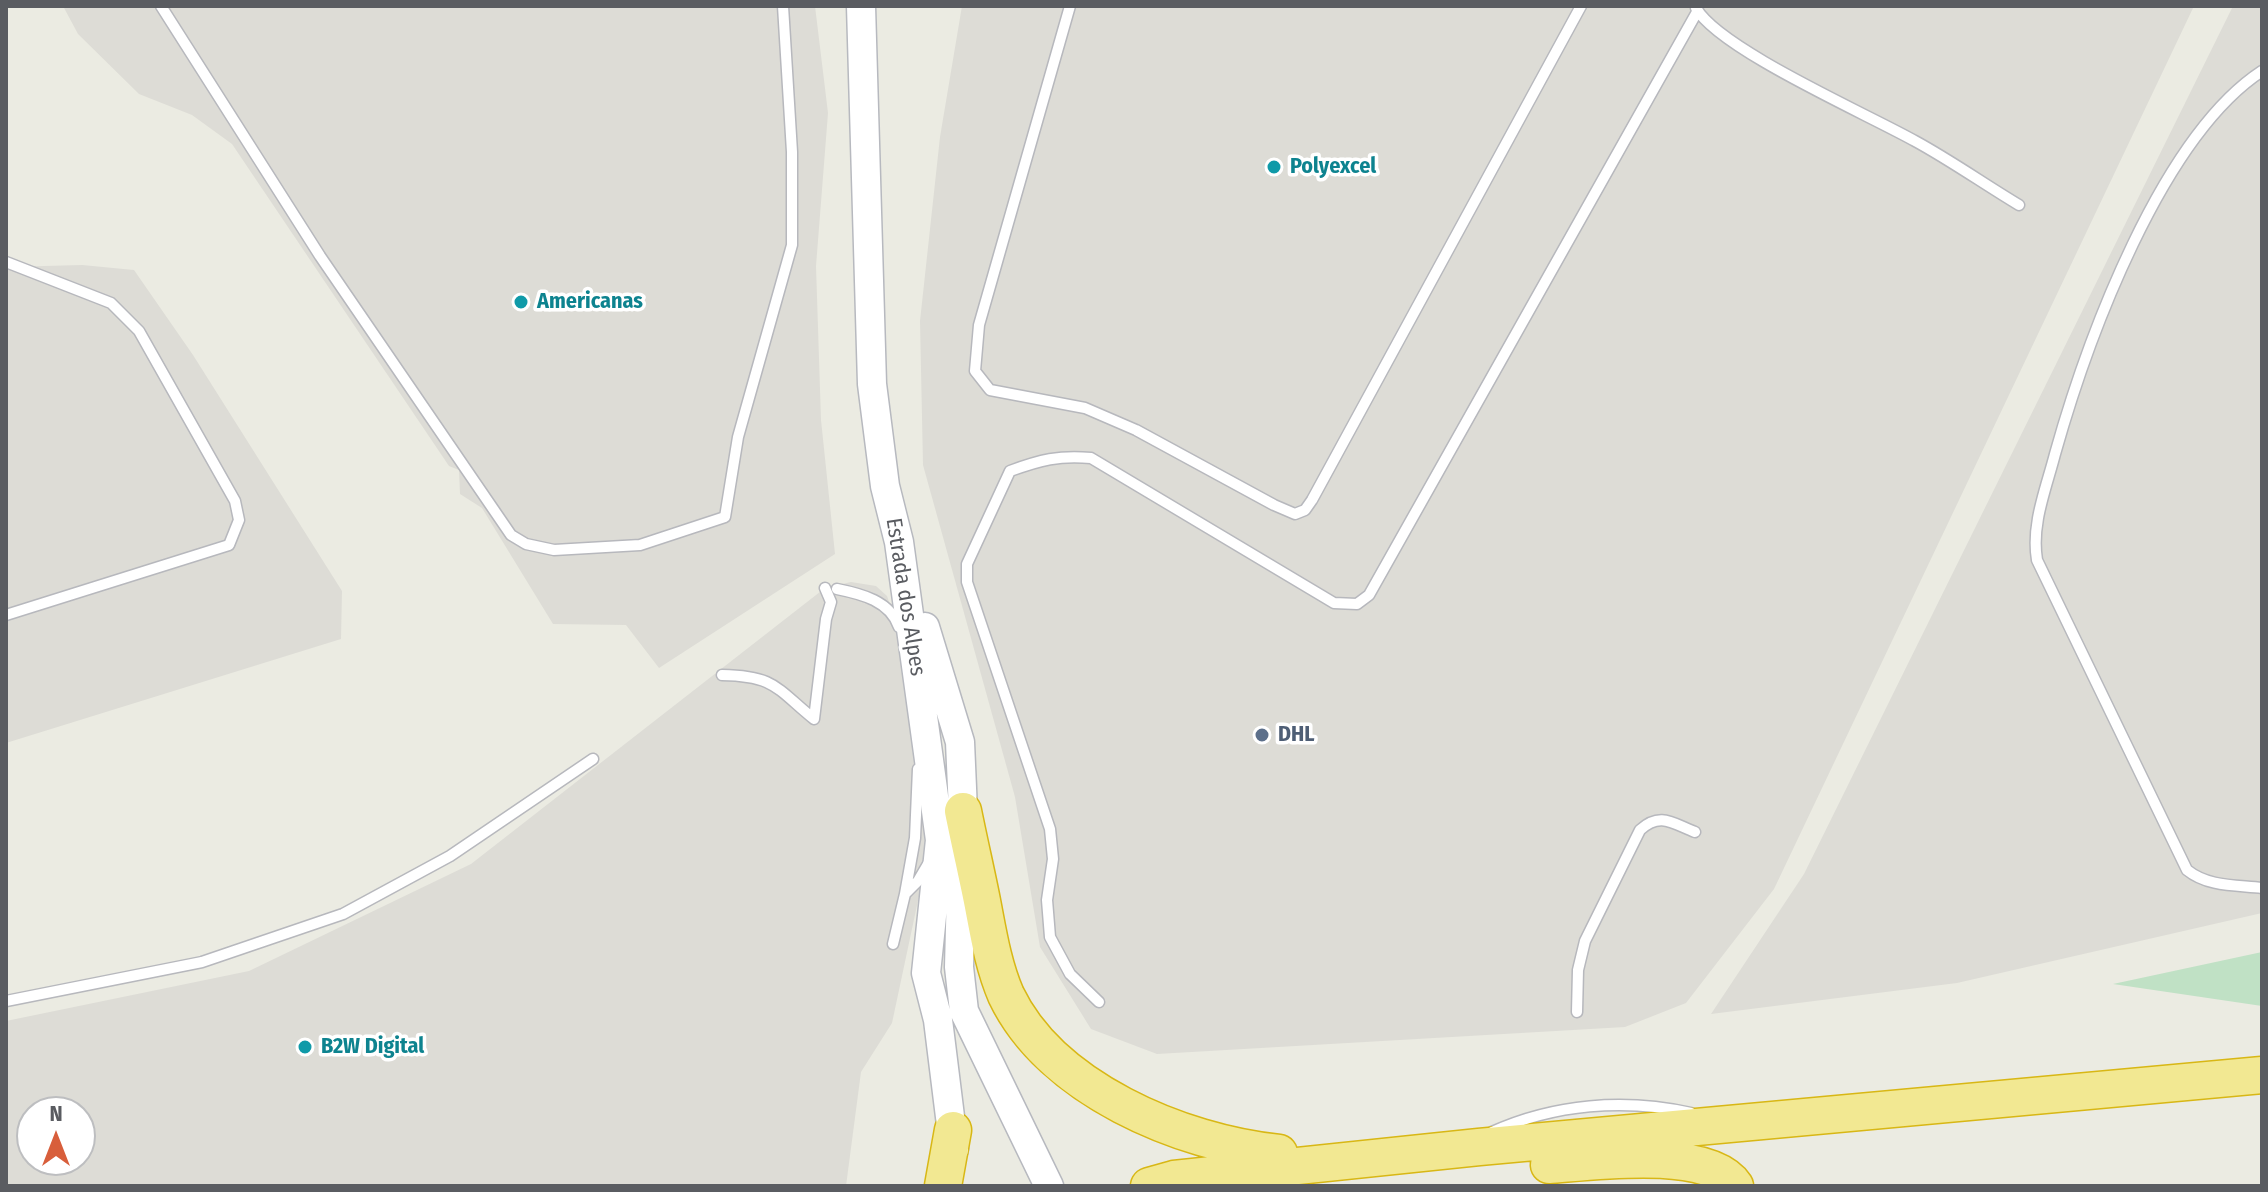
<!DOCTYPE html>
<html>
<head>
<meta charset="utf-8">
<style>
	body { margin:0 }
	#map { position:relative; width:2268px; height:1192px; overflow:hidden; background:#ebebe2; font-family:"Fira Sans Condensed",sans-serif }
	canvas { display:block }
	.frame { position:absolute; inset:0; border:8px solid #5a5c61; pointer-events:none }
	.north { position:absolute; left:16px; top:1096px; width:80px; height:80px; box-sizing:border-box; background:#fff; border:2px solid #bdbec0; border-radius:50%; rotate:0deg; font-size:22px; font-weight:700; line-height:32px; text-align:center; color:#5a5c61 }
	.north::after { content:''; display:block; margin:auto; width:28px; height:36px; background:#d85e3b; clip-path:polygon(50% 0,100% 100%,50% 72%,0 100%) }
</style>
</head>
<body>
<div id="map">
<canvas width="2268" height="1192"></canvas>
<div class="frame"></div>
<div class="north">N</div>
</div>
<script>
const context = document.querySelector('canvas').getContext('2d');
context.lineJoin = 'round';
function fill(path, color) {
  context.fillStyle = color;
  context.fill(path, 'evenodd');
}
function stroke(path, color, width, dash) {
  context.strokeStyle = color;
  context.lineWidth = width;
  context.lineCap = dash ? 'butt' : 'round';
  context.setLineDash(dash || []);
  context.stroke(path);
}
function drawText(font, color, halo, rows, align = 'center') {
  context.font = font + ' "Fira Sans Condensed",sans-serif';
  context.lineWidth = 7;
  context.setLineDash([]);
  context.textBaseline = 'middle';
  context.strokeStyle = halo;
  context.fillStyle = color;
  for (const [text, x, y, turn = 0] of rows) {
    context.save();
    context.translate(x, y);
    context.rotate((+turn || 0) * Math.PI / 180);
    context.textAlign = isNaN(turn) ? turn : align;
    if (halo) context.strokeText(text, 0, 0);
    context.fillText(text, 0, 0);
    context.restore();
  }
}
fill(new Path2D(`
	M 63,6 L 815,6 L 828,113 L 816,266 L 821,420 L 835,554 L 659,668 L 626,625 L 553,624 L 482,508 L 460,494 L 459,470 L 449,466 L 232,144 L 192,115 L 139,94 L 78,34 Z
	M 962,6 L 2194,6 L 1774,889 L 1686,1003 L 1625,1027 L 1157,1054 L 1091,1029 L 1040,947 L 1015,797 L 923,465 L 920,321 L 940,137 Z
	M 2233,6 L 2262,6 L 2262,913 L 1957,983 L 1711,1014 L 1804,874 Z
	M 82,265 L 134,270 L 193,355 L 342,591 L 341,639 L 6,743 L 6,267 Z
	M 851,582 L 876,586 L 887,596 L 927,713 L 933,830 L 892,1023 L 861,1072 L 846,1186 L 6,1186 L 6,1021 L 249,971 L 471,864 L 825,588 ZM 32,1112 L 80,1112 L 80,1160 L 32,1160 Z`), '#dddcd6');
fill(new Path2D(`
	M 2262,952 L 2262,1006 L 2113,984 Z`), '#c0e1c5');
const lane = new Path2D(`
	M 161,6 L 320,256 L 511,535 L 526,544 L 554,550 L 640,545 L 725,517 L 738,437 L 792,245 L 792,152 L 783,6
	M 1070,6 L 979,325 L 975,371 L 990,390 L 1085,408 L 1136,430 L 1274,505 L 1295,514 L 1305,510 L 1312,500 L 1581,6
	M 1696,8 C 1719,49 1867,114 1915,141 C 1950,160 1984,184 2019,205
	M 2262,71 C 2161,137 2087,340 2055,454 C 2046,489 2031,524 2037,560 L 2187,870 C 2208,887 2236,885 2262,888
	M 6,262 L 111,303 L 139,331 L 235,501 L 239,520 L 229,545 L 6,615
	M 837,589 C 862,594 890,601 899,627
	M 722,675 C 775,676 776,688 814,719
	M 814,719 L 826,619 L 831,602 L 825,588
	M 905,894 L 915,838 L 918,769
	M 893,944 L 905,894 L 918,881 L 928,864
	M 6,1001 L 202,962 L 343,914 L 450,856 L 593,759
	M 1099,1002 L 1070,974 L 1050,937 L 1047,900 L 1053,859 L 1050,829 L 967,582 L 967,564 L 1010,471 C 1040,460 1059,455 1091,458 L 1334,603 L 1357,604 L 1369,595 L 1697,12
	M 1577,1012 L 1578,970 L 1585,941 L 1640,830 C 1660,812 1672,823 1695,832
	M 1492,1132 C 1554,1104 1624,1098 1691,1113`);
const secondary = new Path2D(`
	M 861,6 L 872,384 L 885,486 L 899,542 L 940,840 L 926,973 L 938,1020 L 954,1149
	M 925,627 L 960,742 L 963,811 L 959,967 L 964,1011 L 1049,1186`);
const highway = new Path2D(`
	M 963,811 C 969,841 976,871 982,901 C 988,932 993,965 1006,995 C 1051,1089 1181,1143 1279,1153
	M 1549,1165 C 1591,1162 1709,1146 1735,1186
	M 943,1186 L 953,1130
	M 1149,1186 L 1174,1179 L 1479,1147 L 2262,1075`);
stroke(lane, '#b7b8bd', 13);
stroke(secondary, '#b7b9bf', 31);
stroke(highway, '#d8b715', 39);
stroke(lane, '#fff', 10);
stroke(secondary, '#fff', 28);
stroke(highway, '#f2e892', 36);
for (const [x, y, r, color] of [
	[1274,167,8,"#0f9aa8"],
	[521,302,8,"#0f9aa8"],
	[1262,735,8,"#5c6f8a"],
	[305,1047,8,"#0f9aa8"]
]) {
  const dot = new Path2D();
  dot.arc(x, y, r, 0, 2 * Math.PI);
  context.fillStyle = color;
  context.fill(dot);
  stroke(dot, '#fff', 3);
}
drawText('bold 22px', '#0d838f', '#fff', [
	["Polyexcel",1290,167],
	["Americanas",537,302],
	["B2W Digital",321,1047]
], 'left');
drawText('22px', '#5a5c61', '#fff', [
	["Estrada dos Alpes",905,597,81]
]);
drawText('bold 22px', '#4e5e75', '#fff', [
	["DHL",1278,735]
], 'left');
</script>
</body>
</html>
